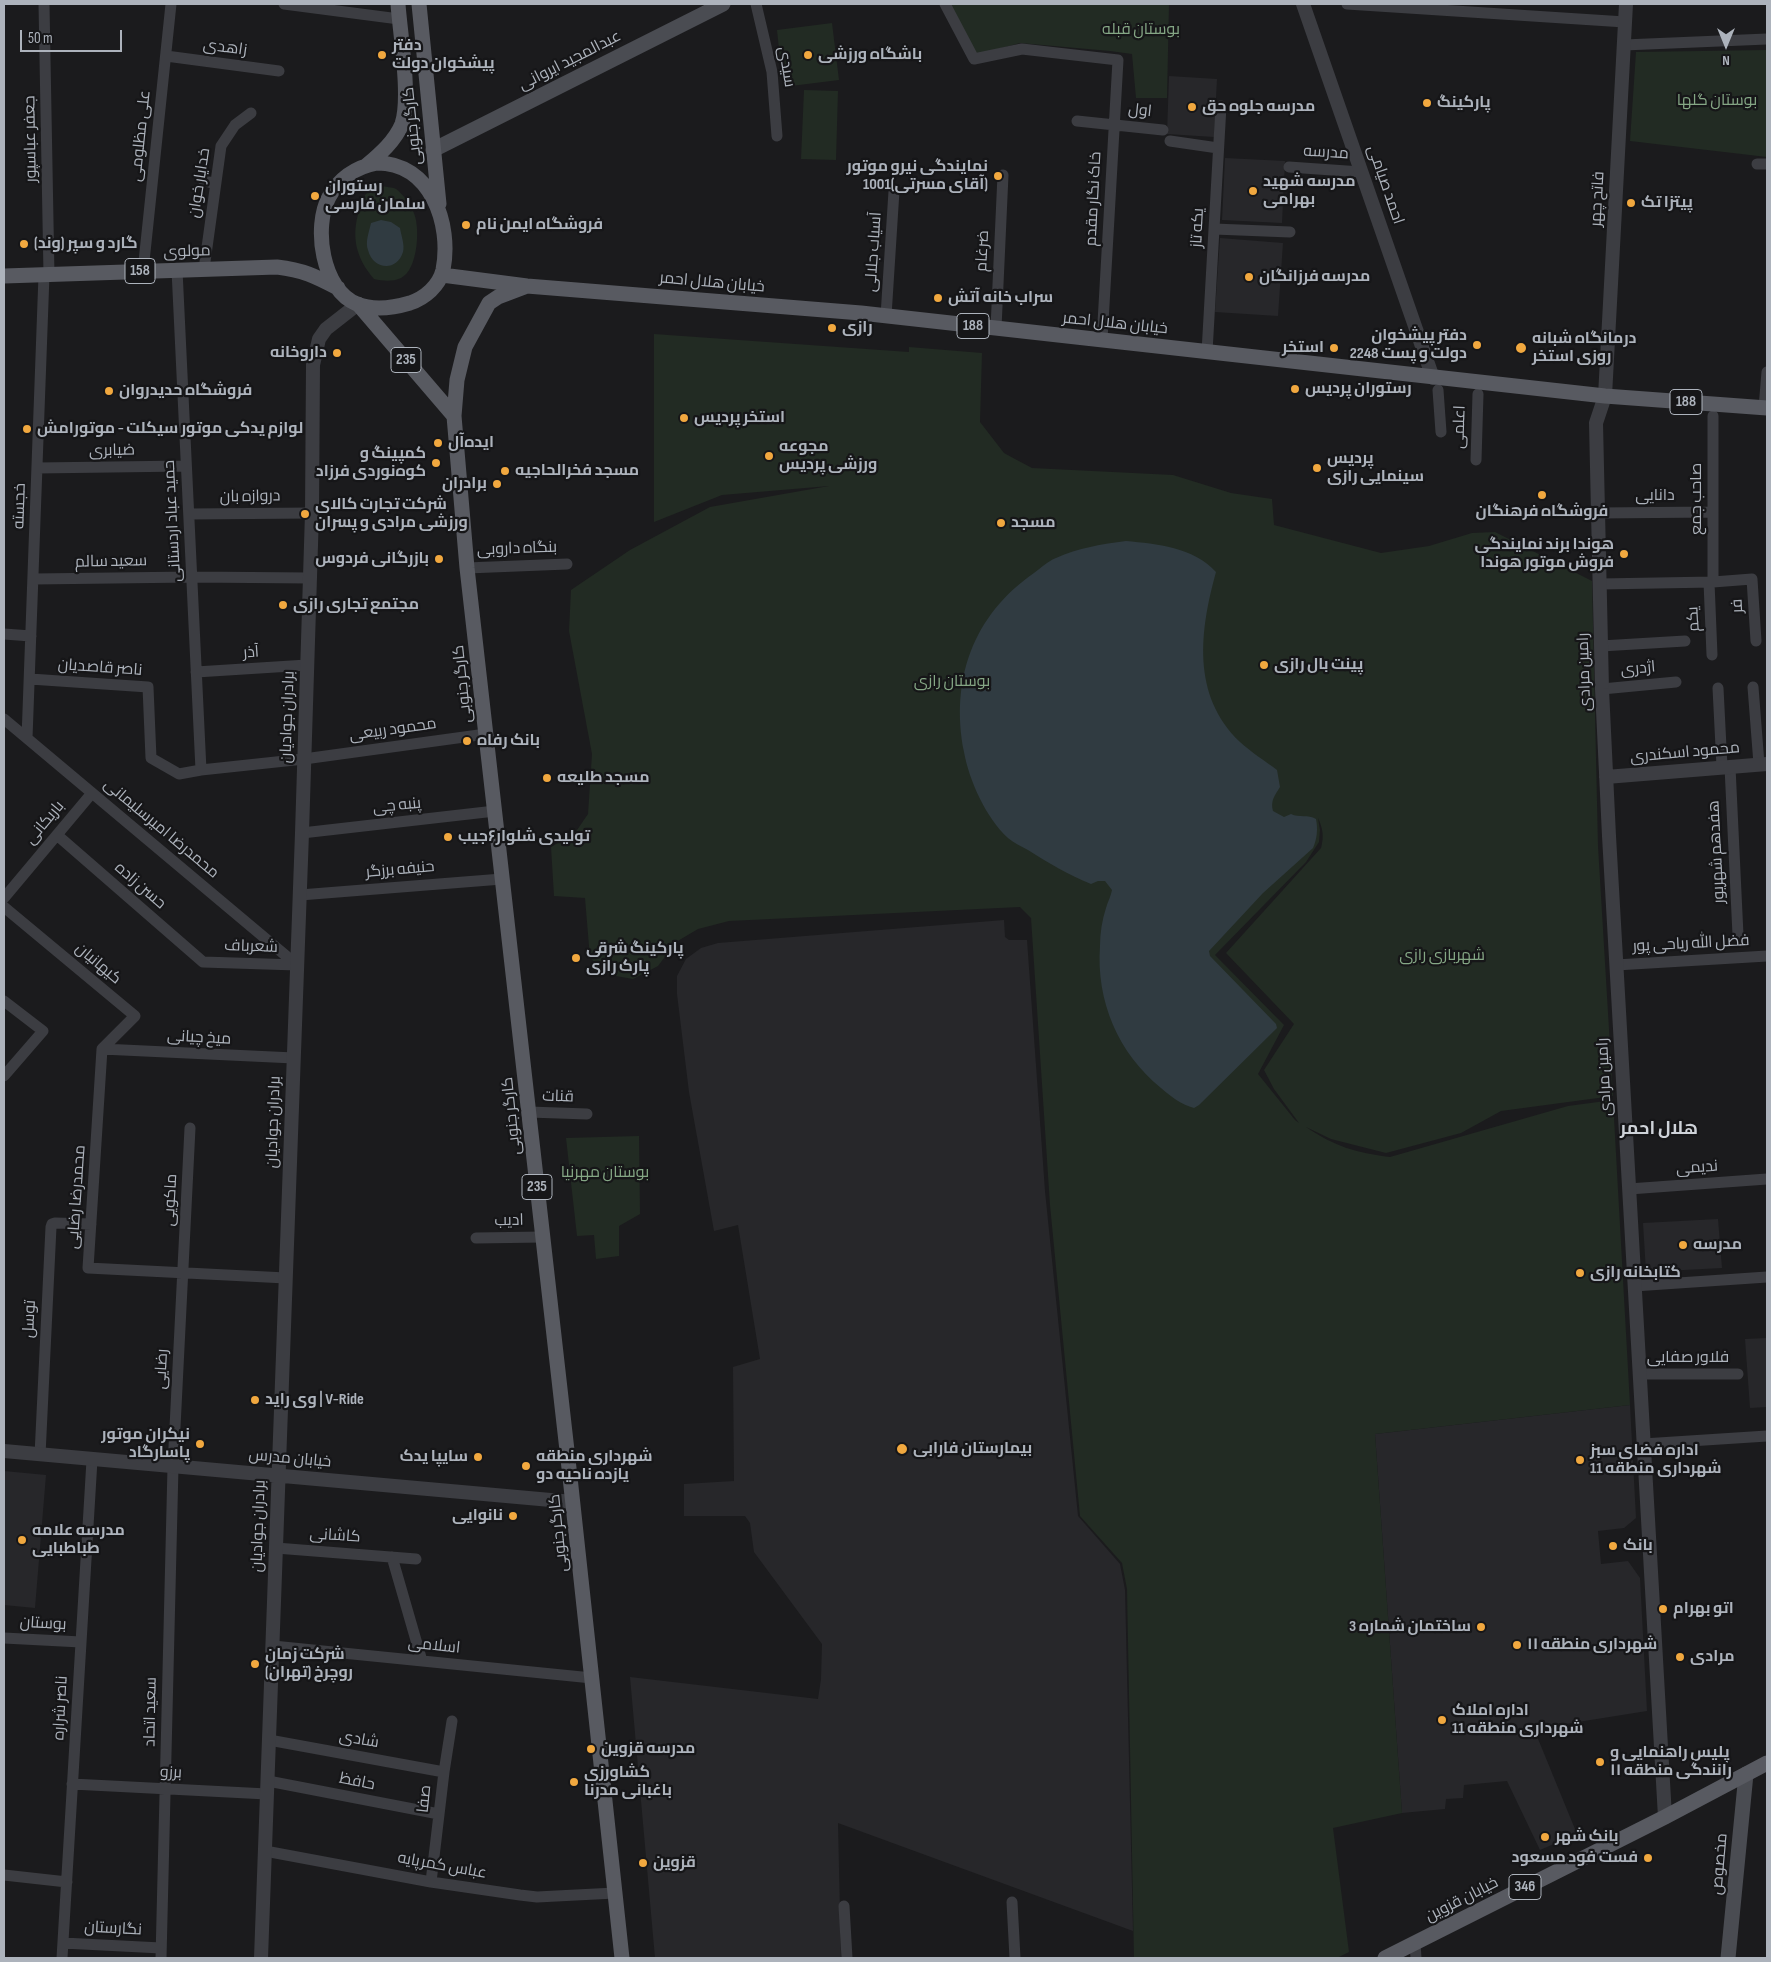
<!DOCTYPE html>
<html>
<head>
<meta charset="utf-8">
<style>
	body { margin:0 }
	#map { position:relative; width:1771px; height:1962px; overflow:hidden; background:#1b1b1d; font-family:"Sofia Sans Condensed",sans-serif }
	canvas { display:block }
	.frame { position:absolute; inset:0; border:5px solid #adb3bc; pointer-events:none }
	.north { position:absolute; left:1701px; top:20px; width:50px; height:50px; -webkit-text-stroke:4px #161618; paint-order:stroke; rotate:180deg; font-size:14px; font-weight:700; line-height:20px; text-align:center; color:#adb3bc }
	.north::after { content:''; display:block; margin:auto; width:18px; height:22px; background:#adb3bc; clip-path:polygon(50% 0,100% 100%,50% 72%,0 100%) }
	.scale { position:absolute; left:20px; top:30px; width:102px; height:22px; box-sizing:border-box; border:2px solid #adb3bc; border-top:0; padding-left:6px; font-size:15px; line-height:18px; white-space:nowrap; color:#adb3bc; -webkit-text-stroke:4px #161618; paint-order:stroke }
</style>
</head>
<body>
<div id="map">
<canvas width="1771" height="1962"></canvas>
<div class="frame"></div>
<div class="north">N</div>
<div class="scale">50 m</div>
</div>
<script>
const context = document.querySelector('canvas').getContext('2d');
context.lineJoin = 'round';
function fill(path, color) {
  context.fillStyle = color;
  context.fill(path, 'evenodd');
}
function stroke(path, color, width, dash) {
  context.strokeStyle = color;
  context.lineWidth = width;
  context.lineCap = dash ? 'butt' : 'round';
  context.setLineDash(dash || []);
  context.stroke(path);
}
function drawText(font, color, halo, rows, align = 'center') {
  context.font = font + ' "Sofia Sans Condensed",Cairo,sans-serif';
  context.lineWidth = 4.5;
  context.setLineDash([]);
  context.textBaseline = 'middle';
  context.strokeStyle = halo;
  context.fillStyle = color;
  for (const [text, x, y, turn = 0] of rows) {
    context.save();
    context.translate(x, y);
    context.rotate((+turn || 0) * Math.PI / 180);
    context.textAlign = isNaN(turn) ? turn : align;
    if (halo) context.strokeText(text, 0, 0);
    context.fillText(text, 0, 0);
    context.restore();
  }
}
fill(new Path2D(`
	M 1169,76 L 1217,79 L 1214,137 L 1167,134 Z
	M 1225,158 L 1285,161 L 1282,223 L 1222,220 Z
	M 1220,238 L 1283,243 L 1278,316 L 1215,312 Z
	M 1004,920 L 1005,937 L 1009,940 L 1027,940 L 1045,1191 L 1078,1516 L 1120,1564 L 1125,1590 L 1133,1931 L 838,1823 L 841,1958 L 655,1958 L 630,1677 L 818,1699 L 821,1679 L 822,1644 L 754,1552 L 750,1523 L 745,1516 L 684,1516 L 684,1484 L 734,1481 L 733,1367 L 760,1359 L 738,1225 L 714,1231 L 689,1092 L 677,994 L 677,976 L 686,959 L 701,948 L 718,943 Z
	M 1718,1219 L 1722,1268 L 1646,1272 L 1643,1223 Z
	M 1767,1338 L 1767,1407 L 1750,1408 L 1745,1339 Z
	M 1630,1405 L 1636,1518 L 1624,1528 L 1598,1531 L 1601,1564 L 1628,1561 L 1640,1578 L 1647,1711 L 1534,1729 L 1577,1834 L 1540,1850 L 1507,1781 L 1464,1785 L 1463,1798 L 1446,1799 L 1445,1809 L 1402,1813 L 1375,1434 Z
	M 4,1471 L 46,1475 L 35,1608 L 4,1605 Z`), '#27272a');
fill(new Path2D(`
	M 950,4 L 1169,4 L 1167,98 L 1136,98 L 1132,54 L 1110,51 L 1020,43 L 976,55 Z
	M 832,23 L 839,80 L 783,87 L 777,30 Z
	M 1767,50 L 1767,157 L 1630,141 L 1636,52 Z
	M 804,90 L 838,91 L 836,160 L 801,159 Z
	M 381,186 C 385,187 392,187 396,189 C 402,193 410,204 413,211 C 421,226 418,270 401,278 C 392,282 383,281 374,279 C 356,258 351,237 359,211 C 360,206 363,196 367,193 C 370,189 377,188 381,186 Z
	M 654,334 L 909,352 L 909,347 L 982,353 L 980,422 L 1004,453 L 1015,459 L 1032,468 L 1173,475 L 1231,493 L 1272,499 L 1274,525 L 1381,553 L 1429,546 L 1472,533 L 1495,532 L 1592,581 L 1598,846 L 1613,1096 L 1501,1111 L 1461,1133 L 1386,1153 L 1331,1139 L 1306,1127 C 1334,1146 1356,1153 1390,1157 L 1568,1106 L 1613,1100 L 1630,1405 L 1375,1434 L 1402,1813 L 1333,1828 L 1349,1952 L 1337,1958 L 1134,1958 L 1127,1589 L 1122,1563 L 1080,1516 L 1050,1205 L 1031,918 L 1020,907 L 729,921 L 698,929 L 676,942 L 658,966 L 633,979 L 610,975 L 590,958 L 585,898 L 554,896 L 551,847 L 575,833 L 588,814 L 592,754 L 569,631 L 571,590 L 630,550 L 710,507 L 829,486 L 722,495 L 654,522 ZM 1318,818 C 1323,829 1324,836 1321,848 L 1226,953 L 1294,1024 L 1264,1070 L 1274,1089 L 1299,1123 L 1295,1120 L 1258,1074 L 1284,1025 L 1215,955 L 1306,862 L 1319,842 L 1320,830 Z
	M 639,1136 L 640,1214 L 619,1226 L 619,1256 L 596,1259 L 594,1235 L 577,1236 L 566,1138 Z`), '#222b23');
fill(new Path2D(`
	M 381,220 L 391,222 L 400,228 C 401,235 405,245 403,252 C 397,272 373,270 368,250 C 365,242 369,232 371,223 Z
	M 1126,541 C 1157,544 1193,547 1216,572 C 1200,630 1191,695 1240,742 C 1251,752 1265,761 1277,770 L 1280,787 C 1275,795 1270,801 1273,811 L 1284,817 L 1291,814 C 1299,818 1308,814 1316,819 C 1318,829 1317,839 1313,848 L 1263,893 L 1209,951 L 1210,956 L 1276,1024 L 1277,1028 L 1199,1105 L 1194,1108 C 1182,1105 1170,1096 1161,1088 C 1118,1053 1096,1001 1100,946 C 1100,933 1102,920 1106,908 C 1108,901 1111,896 1112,890 L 1105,881 L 1098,881 L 1091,884 C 1069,875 1048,863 1028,850 C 1021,846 1014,843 1008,838 C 986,818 969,780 964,752 C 950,680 973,615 1034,573 C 1041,568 1048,561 1056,558 C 1078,548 1102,544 1126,541 Z`), '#303b41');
stroke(new Path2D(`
	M 44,4 L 49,275
	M 284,4 L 399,19
	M 756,4 L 772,72 L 777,136
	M 945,4 L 974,59 L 1022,49 L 1118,60 L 1102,340
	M 1347,4 L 1625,22
	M 1624,45 L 1767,39
	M 166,56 L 279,71
	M 1077,121 L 1163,130
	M 1170,141 L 1218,148
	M 1757,164 L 1767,164
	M 1289,167 L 1361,172
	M 203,180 L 215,184
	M 1214,229 L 1290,232
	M 204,269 L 221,146 L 235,125 L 251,113
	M 177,270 L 201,770
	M 143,271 L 171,4
	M 886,316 L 894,191
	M 996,328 L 1003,175
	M 1207,352 L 1221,106
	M 1438,390 L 1441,432
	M 1764,408 L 1767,372
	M 1476,460 L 1478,394
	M 37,468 L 186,466
	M 1598,513 L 1713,512
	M 189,514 L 312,513
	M 467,568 L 567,564
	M 34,579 L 192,577 L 310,578
	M 1709,582 L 1712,655
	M 1713,582 L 1713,416
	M 1600,584 L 1713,582 L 1752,579 L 1756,641
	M 4,634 L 31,636
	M 1601,646 L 1685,641
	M 196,672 L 307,665
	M 30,679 L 148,687 L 151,758 L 179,774 L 201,770 L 304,759 L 486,734
	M 1753,687 L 1759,764
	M 1718,688 L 1722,767
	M 1602,689 L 1676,682
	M 4,719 L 297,965
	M 27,738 L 44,275
	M 1730,767 L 1738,935
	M 302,833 L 495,811
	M 57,835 L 203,962 L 297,965
	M 300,895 L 502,879
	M 4,898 L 92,793
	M 4,907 L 135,1016 L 102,1049
	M 1616,965 L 1767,956
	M 4,1001 L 43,1031 L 4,1076
	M 102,1049 L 88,1268 L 286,1278
	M 102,1049 L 294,1058
	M 529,1112 L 587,1114
	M 1629,1189 L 1767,1179
	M 476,1238 L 543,1237
	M 1634,1286 L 1767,1277
	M 1639,1374 L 1738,1374
	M 1643,1444 L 1767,1436
	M 40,1455 L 51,1227 L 52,1224 L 55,1223 L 91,1224
	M 276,1548 L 416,1559
	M 392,1557 L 422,1661
	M 4,1638 L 81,1642
	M 273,1646 L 592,1678
	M 269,1740 L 444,1772
	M 268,1781 L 439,1814
	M 72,1784 L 267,1794
	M 265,1851 L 431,1882 L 520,1895 L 537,1897 L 615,1893
	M 4,1875 L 67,1882
	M 431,1882 L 444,1772 L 452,1721
	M 1012,1902 L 1015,1958
	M 844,1906 L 847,1958
	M 63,1943 L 161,1948
	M 1415,1943 L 1416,1958
	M 62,1958 L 92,1460
	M 161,1958 L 173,1467 L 190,1128`), '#3c3d42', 11);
stroke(new Path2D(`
	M 1303,4 L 1433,378
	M 1626,4 L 1605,396 L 1596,423 L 1602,689 L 1609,836 L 1665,1817
	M 1606,777 L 1767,764
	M 4,1451 L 573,1502
	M 261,1958 L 302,833 L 312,513 L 313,365 L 319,339 L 326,329 L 358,304`), '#3c3d42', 14);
stroke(new Path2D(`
	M 433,150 L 723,4
	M 1728,1958 L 1746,1774`), '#4a4c52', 15);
stroke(new Path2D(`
	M 419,4 L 439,204
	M 377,163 C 431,163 452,224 443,270 C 439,286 425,298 410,303 C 393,308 374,311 357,304 C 322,290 313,227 329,197 C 340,177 356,167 377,163 Z
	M 367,165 C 380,154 395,141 402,124 C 411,98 400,33 398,4
	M 442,275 L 527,286 L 861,313 L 1605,396 L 1767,408
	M 4,276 L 277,267 C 303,270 315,276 338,288
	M 527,286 L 498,297 L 489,303 L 465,347 L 457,380 L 454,416 L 467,568 L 569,1468 L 622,1958
	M 358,304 L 454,416
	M 1385,1958 L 1665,1817 L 1767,1763`), '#585a61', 15);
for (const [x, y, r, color] of [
	[382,55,5,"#f1a83f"],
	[808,55,5,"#f1a83f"],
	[1427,103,5,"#f1a83f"],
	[1192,107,5,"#f1a83f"],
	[998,176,5,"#f1a83f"],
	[1253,191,5,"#f1a83f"],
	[315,196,5,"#f1a83f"],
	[1631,203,5,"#f1a83f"],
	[466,225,5,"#f1a83f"],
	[24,244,5,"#f1a83f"],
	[1249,277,5,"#f1a83f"],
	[938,298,5,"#f1a83f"],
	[832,328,5,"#f1a83f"],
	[1477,345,5,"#f1a83f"],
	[1334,348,5,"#f1a83f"],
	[1521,348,6,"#f1a83f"],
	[337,353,5,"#f1a83f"],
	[1295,389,5,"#f1a83f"],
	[109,391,5,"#f1a83f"],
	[684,418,5,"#f1a83f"],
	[27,429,5,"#f1a83f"],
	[438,443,5,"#f1a83f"],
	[769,456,5,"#f1a83f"],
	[436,463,5,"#f1a83f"],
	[1317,468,5,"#f1a83f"],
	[505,471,5,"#f1a83f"],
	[497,484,5,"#f1a83f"],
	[1542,495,5,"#f1a83f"],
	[305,514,5,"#f1a83f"],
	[1001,523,5,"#f1a83f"],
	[1624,554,5,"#f1a83f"],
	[439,559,5,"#f1a83f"],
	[283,605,5,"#f1a83f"],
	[1264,665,5,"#f1a83f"],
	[467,741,5,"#f1a83f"],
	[547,778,5,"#f1a83f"],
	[448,837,5,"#f1a83f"],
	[576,958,5,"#f1a83f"],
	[1683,1245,5,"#f1a83f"],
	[1580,1273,5,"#f1a83f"],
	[255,1400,5,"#f1a83f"],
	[200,1444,5,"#f1a83f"],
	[902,1449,6,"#f1a83f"],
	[478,1457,5,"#f1a83f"],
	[1580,1460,5,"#f1a83f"],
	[526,1466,5,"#f1a83f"],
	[513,1516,5,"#f1a83f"],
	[22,1540,5,"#f1a83f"],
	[1613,1546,5,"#f1a83f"],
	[1663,1609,5,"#f1a83f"],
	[1481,1627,5,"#f1a83f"],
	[1517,1645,5,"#f1a83f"],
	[1680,1657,5,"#f1a83f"],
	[255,1664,5,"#f1a83f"],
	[1442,1720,5,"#f1a83f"],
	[591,1749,5,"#f1a83f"],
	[1600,1762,5,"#f1a83f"],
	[574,1782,5,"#f1a83f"],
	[1545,1837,5,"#f1a83f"],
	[1648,1858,5,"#f1a83f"],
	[643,1863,5,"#f1a83f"]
]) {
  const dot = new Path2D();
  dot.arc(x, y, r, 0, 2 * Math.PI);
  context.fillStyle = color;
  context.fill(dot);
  stroke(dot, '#161618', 2);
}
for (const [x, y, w] of [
	[140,271,30],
	[973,326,32],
	[406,360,30],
	[1686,402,32],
	[537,1187,30],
	[1525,1887,32]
]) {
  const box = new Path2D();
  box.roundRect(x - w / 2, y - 12.5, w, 25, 4);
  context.fillStyle = '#161618';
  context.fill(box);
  stroke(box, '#adb3bc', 1);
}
drawText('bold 15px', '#adb3bc', null, [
	["158",140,271],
	["188",973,326],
	["235",406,360],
	["188",1686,402],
	["235",537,1187],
	["346",1525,1887]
]);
drawText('16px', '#85a785', '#161618', [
	["بوستان قبله",1141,30],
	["بوستان گلها",1717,101],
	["بوستان رازی",952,682],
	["شهربازی رازی",1442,956],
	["بوستان مهرنیا",605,1173]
]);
drawText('bold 16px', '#adb3bc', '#161618', [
	["دفتر",392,46],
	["پیشخوان دولت",392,64],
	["باشگاه ورزشی",818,55],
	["پارکینگ",1437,103],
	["مدرسه جلوه حق",1202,107],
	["نمایندگی نیرو موتور",988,167,"right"],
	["1001(آقای مسرتی)",988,185,"right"],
	["مدرسه شهید",1263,182],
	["بهرامی",1263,200],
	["رستوران",325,187],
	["سلمان فارسی",325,205],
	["پیتزا تک",1641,203],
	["فروشگاه ایمن نام",476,225],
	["گارد و سپر (وند)",34,244],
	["مدرسه فرزانگان",1259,277],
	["سراب خانه آتش",948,298],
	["رازی",842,328],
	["دفتر پیشخوان",1467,336,"right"],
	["دولت و پست 2248",1467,354,"right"],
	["درمانگاه شبانه",1532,339],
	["روزی استخر",1532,357],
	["استخر",1324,348,"right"],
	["داروخانه",327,353,"right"],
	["رستوران پردیس",1305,389],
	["فروشگاه حدیدروان",119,391],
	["استخر پردیس",694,418],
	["لوازم یدکی موتور سیکلت - موتورامش",37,429],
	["ایده‌آل",448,443],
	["مجوعه",779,447],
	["ورزشی پردیس",779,465],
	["کمپینگ و",426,454,"right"],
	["کوه‌نوردی فرزاد",426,472,"right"],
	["پردیس",1327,459],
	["سینمایی رازی",1327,477],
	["مسجد فخرالحاجیه",515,471],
	["برادران",487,484,"right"],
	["شرکت تجارت کالای",315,505],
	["ورزشی مرادی و پسران",315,523],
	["فروشگاه فرهنگان",1542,512,"center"],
	["مسجد",1011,523],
	["هوندا برند نمایندگی",1614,545,"right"],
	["فروش موتور هوندا",1614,563,"right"],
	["بازرگانی فردوس",429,559,"right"],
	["مجتمع تجاری رازی",293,605],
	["پینت بال رازی",1274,665],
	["بانک رفاه",477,741],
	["مسجد طلیعه",557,778],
	["تولیدی شلوار۶جیب",458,837],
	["پارکینگ شرقی",586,949],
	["پارک رازی",586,967],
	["مدرسه",1693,1245],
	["کتابخانه رازی",1590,1273],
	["وی راید | V-Ride",265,1400],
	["نیکران موتور",190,1435,"right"],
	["پاسارگاد",190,1453,"right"],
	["بیمارستان فارابی",913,1449],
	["اداره فضای سبز",1590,1451],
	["شهرداری منطقه 11",1590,1469],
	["سایپا یدک",468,1457,"right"],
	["شهرداری منطقه",536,1457],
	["یازده ناحیه دو",536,1475],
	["نانوایی",503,1516,"right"],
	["مدرسه علامه",32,1531],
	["طباطبایی",32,1549],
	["بانک",1623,1546],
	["اتو بهرام",1673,1609],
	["ساختمان شماره 3",1471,1627,"right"],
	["شهرداری منطقه ۱۱",1527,1645],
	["شرکت زمان",265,1655],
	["روچرخ (تهران)",265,1673],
	["مرادی",1690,1657],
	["اداره املاک",1452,1711],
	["شهرداری منطقه 11",1452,1729],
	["مدرسه قزوین",601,1749],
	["پلیس راهنمایی و",1610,1753],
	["رانندگی منطقه ۱۱",1610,1771],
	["کشاورزی",584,1773],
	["باغبانی مدرنا",584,1791],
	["بانک شهر",1555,1837],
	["فست فود مسعود",1638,1858,"right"],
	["قزوین",653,1863]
], 'left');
drawText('16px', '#adb3bc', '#161618', [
	["زاهدی",225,48,8],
	["عبدالمجید ایروانی",570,61,-27],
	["سیدی",786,67,81],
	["اول",1140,111,6],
	["کارگر جنوبی",413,126,-96],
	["علی مظلومی",141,136,-84],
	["جعفر عباسپور",31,139,-91],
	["مدرسه",1326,153,4],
	["خدایار خوان",200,183,-81],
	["احمد صیامی",1385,185,71],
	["خاک‌ نگار‌ مقدم",1094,199,-87],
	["فاتح چهر",1598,199,-87],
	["یکه تاز",1198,228,-87],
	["ضرغام",983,251,-87],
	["مولوی",187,252,-2],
	["آسیاب جلالی",874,252,-86],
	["خیابان هلال احمر",712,283,5],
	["خیابان هلال احمر",1115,324,6],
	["اعلمی",1460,427,-88],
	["ضیابری",112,451,-1],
	["دانایی",1655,496],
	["دروازه بان",250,497,-1],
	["صاحب جمع",1697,499,-90],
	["خجسته",20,506,-88],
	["حمید عباد اردستانی",173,521,-93],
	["بنگاه داروبی",517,549,-2],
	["سعید سالم",111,562,-1],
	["فر",1738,606,-93],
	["یکم",1694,619,-93],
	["آذر",251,653,-4],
	["ناصر قاصدیان",100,668,4],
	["اژدری",1638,669,-5],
	["رامین مرادی",1585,672,-92],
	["کارگر جنوبی",463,684,-96],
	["برادران جوادیان",288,717,-88],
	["محمود ربیعی",393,730,-8],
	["محمود اسکندری",1685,753,-5],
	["پنبه چی",397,806,-6],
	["باریکانی",45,823,-50],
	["محمدرضا امیرسلیمانی",161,829,40],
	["هفدهم شهریور",1717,852,-93],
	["حنیفه برزگر",400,870,-5],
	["حسن زاده",140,886,41],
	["فضل الله ریاحی پور",1691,944,-3],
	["شعرباف",251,947,2],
	["کیهانیان",98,964,40],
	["میخ چیانی",199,1038,3],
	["رامین مرادی",1605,1077,-93],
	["قنات",558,1097,2],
	["کارگر جنوبی",512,1116,-96],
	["برادران جوادیان",274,1122,-88],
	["ندیمی",1697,1168,-4],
	["محمدرضا رضایی",77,1197,-86],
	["ماکویی",171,1200,-87],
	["ادیب",509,1221,-1],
	["توسل",30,1319,-87],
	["فلاور صفایی",1688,1358],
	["رضایی",162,1369,-87],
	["خیابان مدرس",290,1459,5],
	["برادران جوادیان",259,1526,-88],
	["کارگر جنوبی",559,1533,-96],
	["کاشانی",335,1536,4],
	["بوستان",43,1624,3],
	["اسلامی",434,1646,6],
	["ناصر شراره",61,1708,-87],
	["سعید اتحاد",151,1712,-89],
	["شادی",359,1740,10],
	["برزو",171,1773,3],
	["حافظ",357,1782,11],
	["صفا",425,1799,-84],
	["مخصوص",1720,1864,-85],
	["عباس کمرپایه",442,1866,10],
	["خیابان قزوین",1462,1900,-27],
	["نگارستان",113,1929,3]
]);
drawText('bold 18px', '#ced2d8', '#161618', [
	["هلال احمر",1659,1129]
]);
</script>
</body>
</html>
